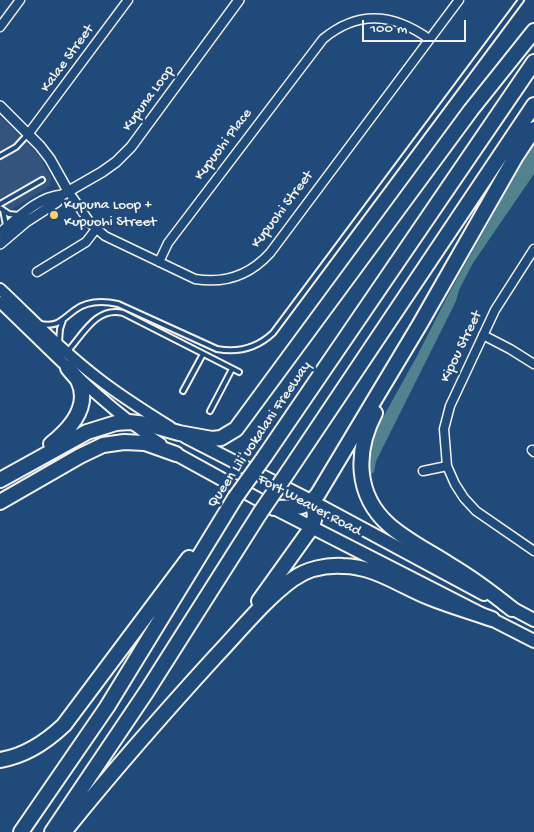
<!DOCTYPE html>
<html>
<head>
<meta charset="utf-8">
<style>
	body { margin:0 }
	#map { position:relative; width:534px; height:832px; overflow:hidden; background:#1f4a7a; font-family:"Gochi Hand",sans-serif }
	canvas { display:block }
	.scale { position:absolute; left:362px; top:20px; width:104px; height:22px; box-sizing:border-box; border:2px solid #f4f1e8; border-top:0; padding-left:6px; font-size:15px; line-height:18px; white-space:nowrap; color:#f4f1e8; -webkit-text-stroke:4px #1f4a7a; paint-order:stroke }
</style>
</head>
<body>
<div id="map">
<canvas width="534" height="832"></canvas>
<div class="scale">100 m</div>
</div>
<script>
const context = document.querySelector('canvas').getContext('2d');
context.lineJoin = 'round';
function fill(path, color) {
  context.fillStyle = color;
  context.fill(path, 'evenodd');
}
function stroke(path, color, width, dash) {
  context.strokeStyle = color;
  context.lineWidth = width;
  context.lineCap = dash ? 'butt' : 'round';
  context.setLineDash(dash || []);
  context.stroke(path);
}
function drawText(font, color, halo, rows, align = 'center') {
  context.font = font + ' "Gochi Hand",sans-serif';
  context.lineWidth = 5;
  context.setLineDash([]);
  context.textBaseline = 'middle';
  context.strokeStyle = halo;
  context.fillStyle = color;
  for (const [text, x, y, turn = 0] of rows) {
    context.save();
    context.translate(x, y);
    context.rotate((+turn || 0) * Math.PI / 180);
    context.textAlign = isNaN(turn) ? turn : align;
    if (halo) context.strokeText(text, 0, 0);
    context.fillText(text, 0, 0);
    context.restore();
  }
}
fill(new Path2D(`
	M 0,117 L 27,142 L 40,157 L 51,177 L 50,186 L 0,216 Z`), '#33547d');
fill(new Path2D(`
	M 534,142 L 534,174 L 473,263 L 459,290 L 456,301 L 376,461 L 374,472 L 371,474 C 368,458 371,445 376,430 L 417,356 L 449,293 Z`), '#51828e');
const service = new Path2D(`
	M 0,156 L 16,147 L 27,135
	M 0,204 L 42,180
	M 0,208 L 9,214 L 18,215
	M 3,210 L 6,225
	M 40,324 C 59,327 61,320 75,310 C 87,301 104,301 118,304 L 217,349 C 239,353 257,348 273,333 L 521,0
	M 59,342 L 60,329 L 63,320
	M 68,351 C 83,334 97,306 123,313 L 239,372
	M 183,391 L 203,354
	M 210,411 L 232,369`);
const minor = new Path2D(`
	M 0,27 L 20,0
	M 29,133 L 128,0
	M 68,191 L 91,224 L 105,236 L 195,279 C 225,284 250,275 270,253 L 459,0
	M 534,249 L 495,310 L 450,406 L 444,429 L 447,466 L 455,484 L 464,498 L 476,511 L 534,551
	M 159,262 L 168,243 L 323,39 C 358,10 393,13 429,39
	M 37,272 L 86,242 L 96,229
	M 483,335 L 510,349 L 534,364
	M 532,450 L 534,452
	M 423,471 L 447,466`);
const tertiary = new Path2D(`
	M 0,106 L 40,146 L 50,159 L 68,191
	M 0,233 C 18,218 38,197 62,195
	M 0,244 L 26,222 L 57,202 L 62,195 L 102,172 L 116,162 L 131,147 L 239,0`);
const secondary = new Path2D(`
	M 0,289 C 33,320 64,353 100,380 C 122,397 146,412 170,427
	M 0,302 C 52,351 101,405 161,444`);
const trunk = new Path2D(`
	M 186,437 L 313,502 L 484,594
	M 176,454 L 274,508 L 534,641
	M 504,604 L 534,620`);
const motorway = new Path2D(`
	M 375,413 C 355,451 355,495 389,525 C 407,541 430,552 450,565 C 472,578 492,593 512,609
	M 51,444 C 70,429 91,406 78,380 C 75,376 71,372 68,368
	M 265,456 L 534,62
	M 288,472 L 534,105
	M 0,480 L 87,432 L 116,423 L 129,422 L 147,424 L 179,433 L 212,439 L 221,438 L 236,429 L 471,110 L 534,31
	M 0,502 L 80,456 L 103,445 L 124,442 L 145,443 L 176,454
	M 274,508 C 293,507 306,510 318,494 L 420,324 L 516,156 L 534,129
	M 259,601 L 312,527 L 315,516 L 313,502
	M 0,760 C 25,756 46,742 64,725 L 189,558
	M 21,832 L 107,707 L 235,498
	M 52,832 L 147,691 L 260,513
	M 64,832 C 112,772 163,714 215,657 C 238,633 265,599 293,579 C 307,569 326,565 343,566 C 375,566 402,587 431,598 C 451,606 472,612 492,619`);
stroke(service, '#f4f1e8', 8);
stroke(minor, '#f4f1e8', 11);
stroke(tertiary, '#f4f1e8', 12);
stroke(secondary, '#f4f1e8', 14);
stroke(trunk, '#f4f1e8', 16);
stroke(motorway, '#f4f1e8', 18);
stroke(service, '#1f4a7a', 4);
stroke(minor, '#1f4a7a', 8);
stroke(tertiary, '#1f4a7a', 9);
stroke(secondary, '#1f4a7a', 10);
stroke(trunk, '#1f4a7a', 12);
stroke(motorway, '#1f4a7a', 14);
const motorwayBridge = new Path2D(`
	M 235,498 L 265,456
	M 260,513 L 288,472`);
stroke(motorwayBridge, '#f4f1e8', 18, []);
stroke(motorwayBridge, '#1f4a7a', 14);
for (const [x, y, r, color] of [
	[54,215,5,"#ffd166"]
]) {
  const dot = new Path2D();
  dot.arc(x, y, r, 0, 2 * Math.PI);
  context.fillStyle = color;
  context.fill(dot);
  stroke(dot, '#1f4a7a', 2);
}
drawText('15px', '#f4f1e8', '#1f4a7a', [
	["Kalae Street",68,59,-54],
	["Kupuna Loop",149,99,-54],
	["Kupuohi Place",224,145,-53],
	["Kupuohi Street",283,210,-53],
	["Kipou Street",462,347,-64],
	["Queen Liliʻuokalani Freeway",260,435,-56],
	["Fort Weaver Road",309,506,28]
]);
drawText('15px', '#f4f1e8', '#1f4a7a', [
	["Kupuna Loop +",64,206],
	["Kupuohi Street",64,223]
], 'left');
</script>
</body>
</html>
